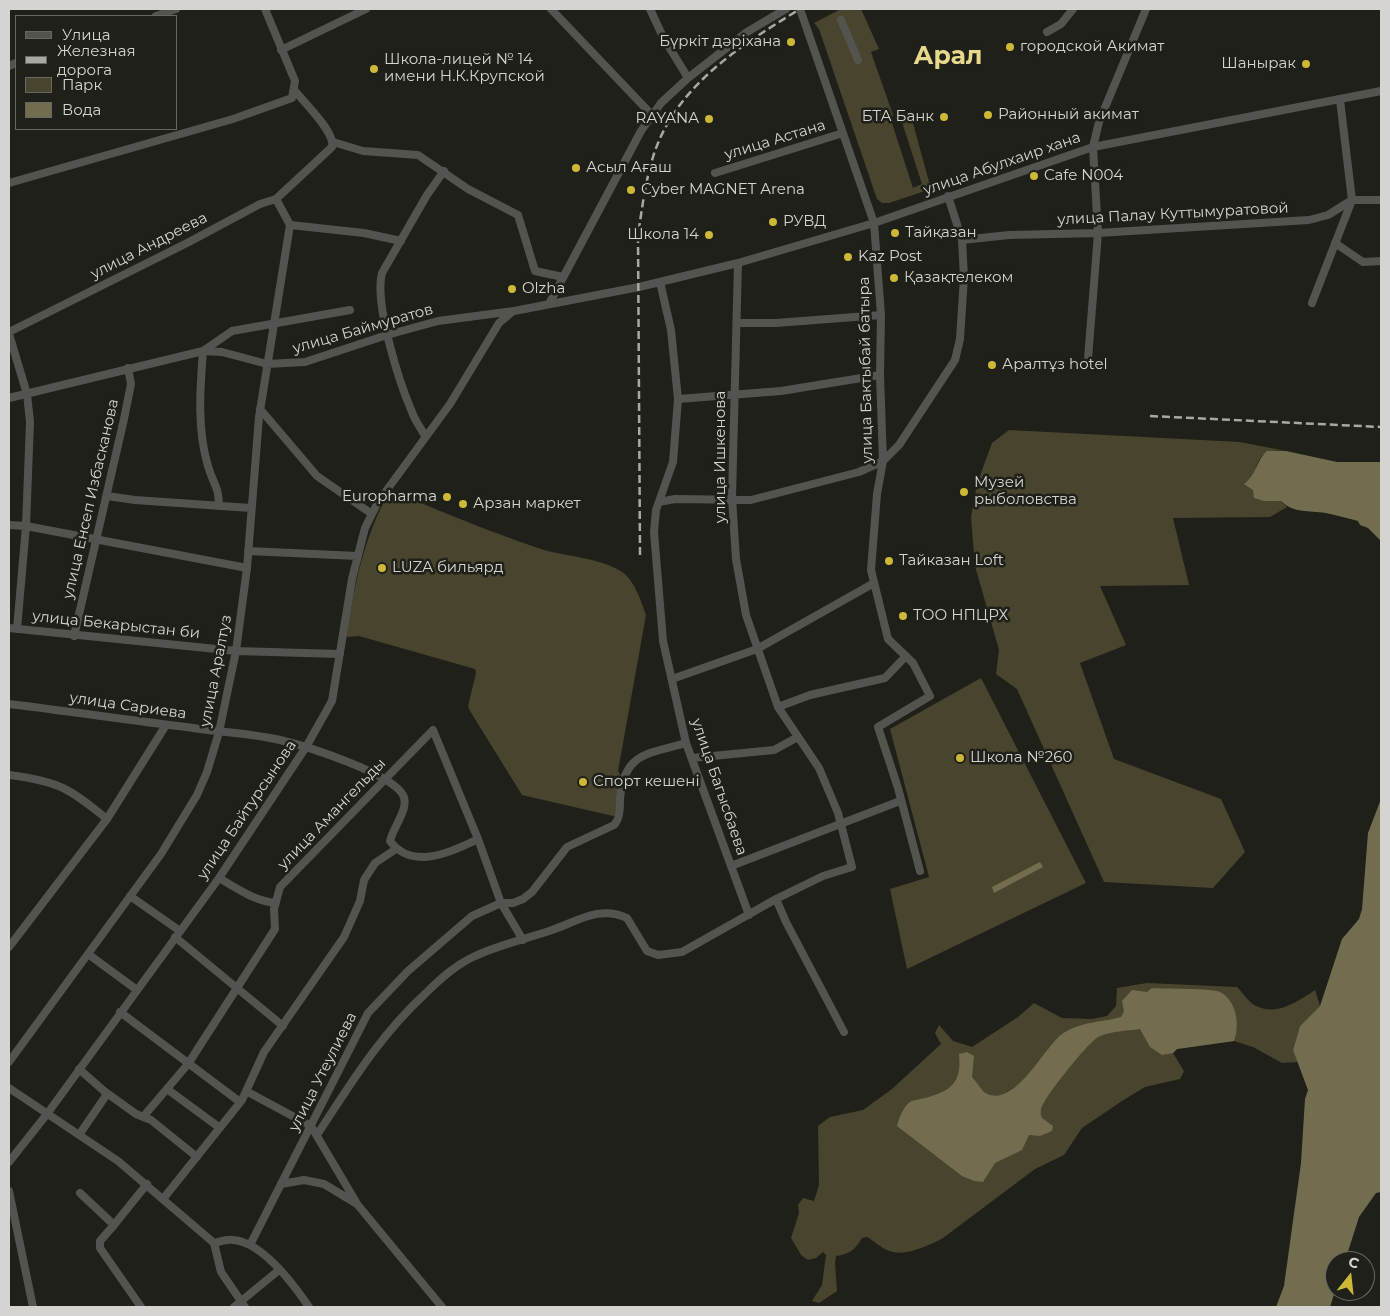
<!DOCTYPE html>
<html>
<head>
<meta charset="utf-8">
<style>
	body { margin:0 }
	#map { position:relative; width:1390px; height:1316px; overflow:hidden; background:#20201a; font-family:Montserrat,sans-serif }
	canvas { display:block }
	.frame { position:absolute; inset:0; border:10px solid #d5d4d0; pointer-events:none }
	.legend { position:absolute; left:15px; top:15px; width:162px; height:115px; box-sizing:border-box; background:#20201a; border:1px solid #686863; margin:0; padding:6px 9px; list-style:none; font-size:15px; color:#d5d4d0 }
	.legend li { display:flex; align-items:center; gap:10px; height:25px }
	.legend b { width:25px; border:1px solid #686863 }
	.north { position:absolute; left:1325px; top:1251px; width:50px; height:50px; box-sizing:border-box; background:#20201a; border:1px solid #686863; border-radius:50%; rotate:16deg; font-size:14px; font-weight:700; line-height:20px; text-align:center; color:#d5d4d0 }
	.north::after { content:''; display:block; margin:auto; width:18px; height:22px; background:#ceb837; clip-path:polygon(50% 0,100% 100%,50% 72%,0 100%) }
</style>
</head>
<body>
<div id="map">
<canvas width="1390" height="1316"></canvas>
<div class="frame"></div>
<ul class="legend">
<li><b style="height:6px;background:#535350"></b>Улица</li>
<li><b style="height:6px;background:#a9a9a4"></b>Железная дорога</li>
<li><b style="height:14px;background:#48442d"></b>Парк</li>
<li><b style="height:14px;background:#736d50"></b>Вода</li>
</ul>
<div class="north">С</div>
</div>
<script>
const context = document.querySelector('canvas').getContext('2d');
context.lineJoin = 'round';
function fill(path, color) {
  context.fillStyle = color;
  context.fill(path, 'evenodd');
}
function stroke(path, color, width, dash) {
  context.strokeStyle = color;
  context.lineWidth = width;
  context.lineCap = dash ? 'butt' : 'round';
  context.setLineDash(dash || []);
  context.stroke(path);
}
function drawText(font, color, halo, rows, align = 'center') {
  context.font = font + ' Montserrat,sans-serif';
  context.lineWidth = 5;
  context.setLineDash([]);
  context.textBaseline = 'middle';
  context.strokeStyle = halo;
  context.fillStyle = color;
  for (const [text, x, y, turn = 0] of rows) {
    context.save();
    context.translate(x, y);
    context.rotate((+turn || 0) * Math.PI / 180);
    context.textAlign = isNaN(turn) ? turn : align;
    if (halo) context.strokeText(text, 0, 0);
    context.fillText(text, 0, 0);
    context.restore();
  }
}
fill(new Path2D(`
	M 841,9 L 861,9 L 879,49 L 871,52 L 893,115 L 891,120 L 913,188 L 922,184 L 901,119 L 911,116 L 931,189 L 889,203 L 882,203 L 877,199 L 819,29 L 814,23 Z
	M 1009,430 L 1240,442 L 1286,451 C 1280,451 1271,450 1266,453 C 1255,459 1253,479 1253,490 L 1264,501 L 1281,501 L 1287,507 L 1270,517 L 1173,518 L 1189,585 L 1100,586 L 1126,645 L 1080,663 L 1114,759 L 1221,799 L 1245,852 L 1213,888 L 1104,882 L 1017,689 L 996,674 L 999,650 L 975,566 L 971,517 L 977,484 L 992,443 Z
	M 390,490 C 440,511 490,532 541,549 C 566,557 599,557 622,572 C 635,581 641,601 646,615 L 618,771 L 623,780 L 617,814 L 613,816 L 522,795 L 470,711 L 468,706 L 476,673 L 475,669 L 359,636 L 346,637 C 355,583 363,539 390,490 Z
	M 981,678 L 1086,883 L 907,969 L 890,889 L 929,877 L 890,729 Z
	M 1147,983 L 1237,987 C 1242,992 1248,1001 1254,1005 C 1276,1017 1297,1002 1315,990 L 1320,1006 L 1300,1026 L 1293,1050 L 1298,1062 L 1282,1063 L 1253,1047 L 1234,1041 L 1177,1049 L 1173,1053 L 1184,1071 L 1180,1079 L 1145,1087 L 1122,1101 L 1082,1128 L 1064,1155 L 1035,1169 L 943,1238 C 928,1246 903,1258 887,1250 C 880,1247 874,1241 867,1237 L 862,1238 C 855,1250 850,1254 836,1256 L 835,1263 L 837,1291 L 819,1303 L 812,1301 L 822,1285 L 826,1255 L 823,1252 L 816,1258 L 808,1260 L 801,1255 L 791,1238 L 799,1213 L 798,1205 L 803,1198 L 814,1201 L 819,1185 L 818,1126 L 830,1117 L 863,1110 L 892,1089 L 941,1044 L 935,1033 L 939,1025 L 953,1041 L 972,1047 L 1018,1017 L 1034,1003 L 1062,1018 L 1092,1019 L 1107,1016 L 1116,1006 L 1117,988 Z`), '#48442d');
fill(new Path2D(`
	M 1267,451 L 1286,451 L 1337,462 L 1381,462 L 1381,541 L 1368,528 L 1360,525 L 1358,521 C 1347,518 1336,515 1326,513 C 1308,510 1295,514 1281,501 L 1264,501 L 1254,498 L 1253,490 L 1244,484 C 1258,473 1255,462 1267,451 Z
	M 1381,799 L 1381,1192 L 1376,1193 L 1359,1217 L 1345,1261 L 1335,1261 L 1335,1291 L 1330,1307 L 1276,1307 L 1284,1286 L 1301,1163 L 1305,1099 L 1308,1090 L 1293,1050 L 1300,1026 L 1320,1006 L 1342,939 L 1359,919 L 1362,909 L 1368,833 Z
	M 1040,862 L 1043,867 L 994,893 L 992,887 Z
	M 1152,988 C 1165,989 1211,988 1220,992 C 1237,1001 1240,1025 1234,1041 L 1177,1049 L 1173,1053 L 1162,1055 L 1150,1047 L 1140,1029 C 1127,1031 1111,1031 1098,1037 C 1088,1043 1042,1099 1041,1110 C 1040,1113 1041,1115 1042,1118 L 1053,1126 L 1052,1131 L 1040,1136 L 1029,1135 L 1022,1150 L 995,1163 L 983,1182 L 974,1181 L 962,1176 L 897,1126 C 899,1118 903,1107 910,1102 C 913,1100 921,1099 925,1098 C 951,1091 962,1083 959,1054 L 967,1052 L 974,1056 L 972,1077 C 976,1081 980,1088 984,1092 C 1013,1112 1044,1047 1062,1034 C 1082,1021 1099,1023 1121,1017 L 1124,1011 L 1122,1001 L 1132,990 L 1147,992 Z`), '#736d50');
stroke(new Path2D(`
	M 551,9 L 652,115
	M 650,9 L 663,37 L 688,78
	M 800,9 L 874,223 L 881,315 L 880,375 L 883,461 L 877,494 L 871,570 L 888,639 L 913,663 L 930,696 L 878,727 L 898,788 L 920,871
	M 156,16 L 176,9
	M 841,20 L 858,60
	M 1047,32 L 1061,24 L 1073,9
	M 281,50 L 366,9
	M 9,66 L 16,63
	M 333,142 L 363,151 L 418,155 L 468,189 L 518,215 L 535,271 L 563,277
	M 715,173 L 843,133
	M 9,183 L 233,119 L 292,98 L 295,81 L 265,9
	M 276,199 L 290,225
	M 290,225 L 364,233 L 401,241
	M 962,240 L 1009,235 L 1098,233 L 1309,220 L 1328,215 L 1352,200 L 1381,200
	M 1335,243 L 1363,262 L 1381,261
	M 660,282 L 671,330 L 678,399 L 673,462 L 656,510 L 654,532 L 663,641 L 686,743 L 749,915
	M 1312,303 L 1352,200 L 1340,100
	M 549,304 L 641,131 L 661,103 L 688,78 L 747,32 L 786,9
	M 737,323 L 776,323 L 881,315
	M 9,332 L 189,242 L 260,204 L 276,199 L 332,147 C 336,133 304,102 295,91
	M 9,334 L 27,394 L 30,422 L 26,526 L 17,629
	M 1088,359 L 1098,233 L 1093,147 L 1099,122 L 1146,9
	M 9,398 L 203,351 L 222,352 L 267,364 L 305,362 L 387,335 L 438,321 L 514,311 L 639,287 L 738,263 L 874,223 L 1093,147 L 1381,91
	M 678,399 L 781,391 L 880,375
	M 260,409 L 317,476 L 372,514
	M 425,436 C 421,428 415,421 412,412 C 399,382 374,303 382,273 L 427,195 L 444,171
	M 107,496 L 135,500 L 251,508
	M 659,502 L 675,499 L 751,500 L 859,472 L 883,461 L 899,445 L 955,360 L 960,339 L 964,277 L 962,240 L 948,196
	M 219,506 C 219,486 213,484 208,466 C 197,430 200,389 203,351 L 232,331 L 350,310
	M 9,525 L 26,526 L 247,568
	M 248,551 L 358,556
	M 9,628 L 236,651 L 340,654
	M 74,636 L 124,419 L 131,384 L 128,368
	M 672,679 L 757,649 L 874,583
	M 9,704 C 68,711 127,720 186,727 C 217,732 250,733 280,740 C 306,746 391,773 403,795 C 410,808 393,827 390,841 C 412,871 452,852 478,839
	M 778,707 L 810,695 L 885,678 L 906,656
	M 692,758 L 774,750 L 798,737
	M 9,775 C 58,781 69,788 107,819
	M 731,866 L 900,801
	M 219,878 C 238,889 254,901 276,903
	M 130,896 L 180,931
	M 776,899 L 786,922 L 844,1032
	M 175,937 L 283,1026
	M 9,947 L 107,819 L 166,725
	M 88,954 L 137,990
	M 120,1012 L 240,1102
	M 9,1062 L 161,854 L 197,795 L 207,772 L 219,732 L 236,651 L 247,568 L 259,417 L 290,225
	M 79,1069 L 104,1091 L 136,1114 L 151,1120 L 197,1157
	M 9,1088 L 118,1161 L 214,1243 C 219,1242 227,1239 233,1240 C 262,1242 294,1285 309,1307
	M 167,1089 L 220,1128
	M 246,1091 L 311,1126 L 356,1202
	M 143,1117 L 188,1064 L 275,929 L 274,909 L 280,887 L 433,730 L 478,839 L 501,903 L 523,940
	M 79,1135 L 107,1094
	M 317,1135 C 350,1085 380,1035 425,994 C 439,980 454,966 473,957 C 497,945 526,939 552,930 C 578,921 600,905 627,918 L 647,951 L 658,955 L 682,952 L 776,899 L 823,876 L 852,867 L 838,813 L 819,768 L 778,707 L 746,615 L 736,559 L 732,498 L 738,263
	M 9,1162 L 47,1114 L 219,878 L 306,747 L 332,701 L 352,579 L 365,528 L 378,502 L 450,404 L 499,323 L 511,313
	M 281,1184 L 304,1180 L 324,1184 L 357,1204 L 442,1307
	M 9,1191 L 33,1307
	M 80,1193 L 114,1225 L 100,1241 L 100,1248 L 141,1307
	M 163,1199 L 242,1100 L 264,1052 L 344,937 L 360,901 L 364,880 L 375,863 L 396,849
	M 114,1225 L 147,1184
	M 214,1243 L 221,1272 L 245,1307
	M 250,1245 L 368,1013 L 408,971 L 472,916 L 501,903 L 513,903 L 523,899 L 532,892 L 567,847 L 614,825 C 620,819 620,808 620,799 C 624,752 648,754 686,743
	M 234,1307 L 279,1270`), '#535350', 8);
stroke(new Path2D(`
	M 1150,416 L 1381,427
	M 640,555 L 638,235 C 642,209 645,183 653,157 C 675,86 740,46 800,9`), '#a9a9a4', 2.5, [8, 4]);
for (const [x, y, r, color] of [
	[791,42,5,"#ceb837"],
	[1010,47,5,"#ceb837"],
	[1306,64,5,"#ceb837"],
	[374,69,5,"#ceb837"],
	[988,115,5,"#ceb837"],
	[944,117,5,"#ceb837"],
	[709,119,5,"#ceb837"],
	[576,168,5,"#ceb837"],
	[1034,176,5,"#ceb837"],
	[631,190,5,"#ceb837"],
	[773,222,5,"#ceb837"],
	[895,233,5,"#ceb837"],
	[709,235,5,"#ceb837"],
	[848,257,5,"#ceb837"],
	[894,278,5,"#ceb837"],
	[512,289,5,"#ceb837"],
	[992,365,5,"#ceb837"],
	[964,492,5,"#ceb837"],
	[447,497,5,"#ceb837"],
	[463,504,5,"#ceb837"],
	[889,561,5,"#ceb837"],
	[382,568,5,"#ceb837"],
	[903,616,5,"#ceb837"],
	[960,758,5,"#ceb837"],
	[583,782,5,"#ceb837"]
]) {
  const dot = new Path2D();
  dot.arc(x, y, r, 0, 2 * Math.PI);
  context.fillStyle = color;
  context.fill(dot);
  stroke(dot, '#20201a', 2);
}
drawText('15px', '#d5d4d0', '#20201a', [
	["Бүркіт дәріхана",781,42,"right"],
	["городской Акимат",1020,47],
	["Школа-лицей № 14",384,60],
	["имени Н.К.Крупской",384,77],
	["Шанырак",1296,64,"right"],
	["Районный акимат",998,115],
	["БТА Банк",934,117,"right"],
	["RAYANA",699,119,"right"],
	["Асыл Ағаш",586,168],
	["Cafe N004",1044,176],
	["Cyber MAGNET Arena",641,190],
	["РУВД",783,222],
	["Тайқазан",905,233],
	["Школа 14",699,235,"right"],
	["Kaz Post",858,257],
	["Қазақтелеком",904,278],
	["Olzha",522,289],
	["Аралтұз hotel",1002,365],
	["Музей",974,483],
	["рыболовства",974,500],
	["Europharma",437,497,"right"],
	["Арзан маркет",473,504],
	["Тайказан Loft",899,561],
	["LUZA бильярд",392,568],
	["ТОО НПЦРХ",913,616],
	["Школа №260",970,758],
	["Спорт кешені",593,782]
], 'left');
drawText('15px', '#d5d4d0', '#20201a', [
	["улица Астана",775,140,-17],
	["улица Абулхаир хана",1002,164,-19],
	["улица Палау Куттымуратовой",1173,214,-3],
	["улица Андреева",149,246,-27],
	["улица Баймуратов",363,329,-16],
	["улица Бактыбай батыра",866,370,-91],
	["улица Ишкенова",721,457,-90],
	["улица Енсеп Избасканова",91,499,-77],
	["улица Бекарыстан би",116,625,6],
	["улица Аралтуз",216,671,-79],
	["улица Сариева",128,706,8],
	["улица Багысбаева",719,787,71],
	["улица Байтурсынова",247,810,-56],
	["улица Амангельды",332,814,-46],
	["улица Утеулиева",323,1072,-63]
]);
drawText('bold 25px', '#e7d98b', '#20201a', [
	["Арал",948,57]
]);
</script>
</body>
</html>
